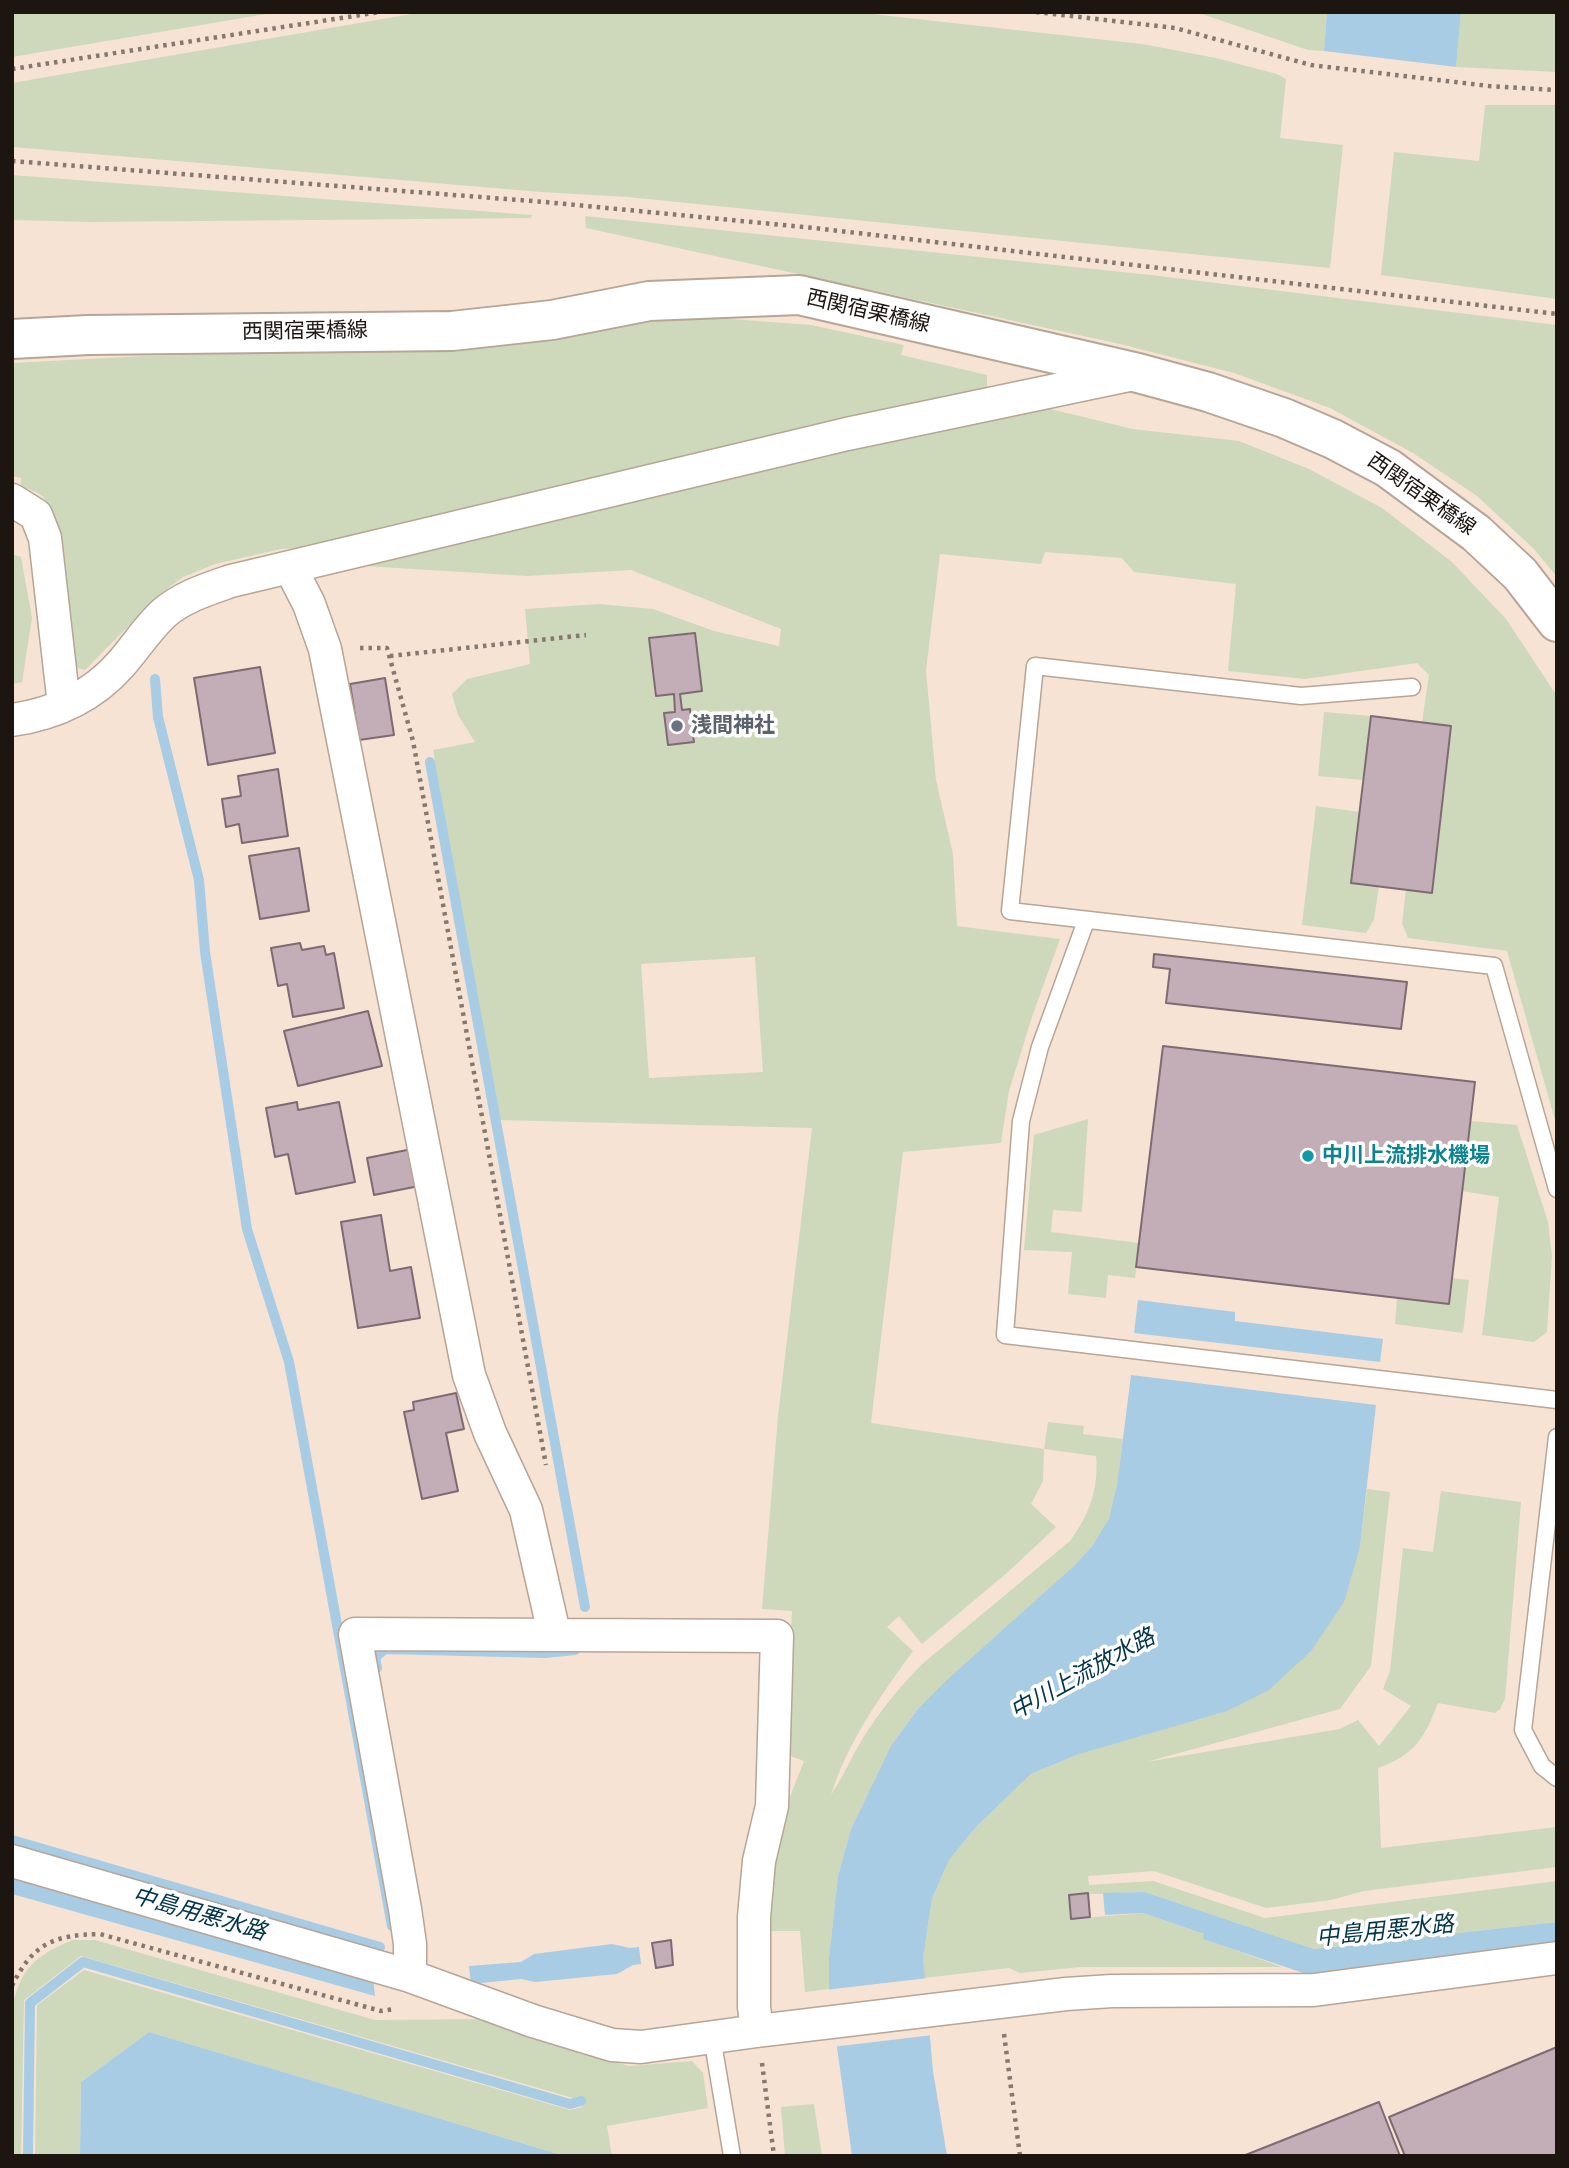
<!DOCTYPE html>
<html>
<head>
<meta charset="utf-8">
<style>
	body { margin:0 }
	#map { position:relative; width:1569px; height:2168px; overflow:hidden; background:#f6e3d4; font-family:"DM Sans",sans-serif }
	canvas { display:block }
	.frame { position:absolute; inset:0; border:14px solid #1c1510; pointer-events:none }
</style>
</head>
<body>
<div id="map">
<canvas width="1569" height="2168"></canvas>
<div class="frame"></div>
</div>
<script>
const context = document.querySelector('canvas').getContext('2d');
context.lineJoin = 'round';
function fill(path, color) {
  context.fillStyle = color;
  context.fill(path, 'evenodd');
}
function stroke(path, color, width, dash) {
  context.strokeStyle = color;
  context.lineWidth = width;
  context.lineCap = dash ? 'butt' : 'round';
  context.setLineDash(dash || []);
  context.stroke(path);
}
function drawText(font, color, halo, rows, align = 'center') {
  context.font = font + ' "DM Sans","Noto Sans JP",sans-serif';
  context.lineWidth = 7;
  context.setLineDash([]);
  context.textBaseline = 'middle';
  context.strokeStyle = halo;
  context.fillStyle = color;
  for (const [text, x, y, turn = 0] of rows) {
    context.save();
    context.translate(x, y);
    context.rotate((+turn || 0) * Math.PI / 180);
    context.textAlign = isNaN(turn) ? turn : align;
    if (halo) context.strokeText(text, 0, 0);
    context.fillText(text, 0, 0);
    context.restore();
  }
}
fill(new Path2D(`
	M 12,12 L 278,12 L 12,57 Z
	M 423,12 L 854,12 L 1142,44 L 1216,58 L 1277,74 L 1286,79 L 1280,138 L 1343,145 L 1330,268 L 628,197 L 541,192 L 12,147 L 12,83 Z
	M 1196,12 L 1327,12 L 1324,51 L 1308,50 Z
	M 1461,12 L 1557,12 L 1557,72 L 1456,67 Z
	M 1485,105 L 1557,105 L 1557,299 L 1381,275 L 1394,152 L 1479,161 Z
	M 12,175 L 532,215 L 531,218 L 91,222 L 12,220 Z
	M 585,216 L 1151,275 L 1557,325 L 1557,577 L 1534,549 L 1477,496 L 1413,453 L 1330,408 L 1234,373 L 1120,344 L 586,228 Z
	M 716,318 L 811,325 L 904,345 L 901,355 L 987,375 L 987,390 L 319,547 L 281,549 L 215,564 L 183,577 L 161,593 L 85,670 L 74,667 C 71,635 64,512 41,495 C 36,491 27,489 21,486 L 21,478 L 12,476 L 12,363 L 146,356 L 476,348 L 649,322 Z
	M 1030,404 L 1133,429 L 1239,441 L 1309,469 L 1382,508 L 1452,562 L 1506,619 L 1557,696 L 1557,1127 L 1507,951 L 1408,938 L 1402,923 L 1406,889 L 1432,892 L 1451,726 L 1422,722 L 1429,675 L 1417,663 L 1305,679 L 1228,671 L 1236,584 L 1134,572 L 1122,558 L 1045,552 L 1041,564 L 940,554 L 926,671 L 936,780 L 953,854 L 957,926 L 1060,939 L 1032,1017 L 1009,1091 L 1001,1143 L 903,1152 L 871,1423 L 1044,1449 L 1048,1422 L 1084,1426 L 1083,1434 L 1123,1439 C 1119,1465 1119,1497 1108,1521 C 1100,1538 1088,1552 1075,1565 L 917,1710 L 891,1747 L 851,1829 L 838,1876 L 829,1958 L 829,1989 L 805,1992 L 800,1931 L 764,1931 L 780,1822 L 804,1761 L 785,1754 L 792,1611 L 762,1609 L 778,1416 L 812,1128 L 498,1120 L 433,750 L 475,742 L 458,715 L 452,694 L 467,679 L 530,664 L 525,609 L 599,604 L 653,609 L 714,631 L 779,646 L 781,629 L 631,570 L 527,576 L 364,566 ZM 755,957 L 763,1072 L 649,1078 L 641,964 ZM 1044,1449 L 1096,1456 C 1099,1489 1089,1515 1070,1541 L 921,1665 C 899,1688 880,1711 863,1738 C 852,1756 843,1777 831,1795 C 847,1743 881,1695 913,1651 L 887,1627 L 899,1616 L 922,1644 L 1008,1572 L 1056,1527 L 1031,1504 L 1043,1481 Z
	M 12,554 L 21,557 L 32,618 L 22,682 L 12,684 Z
	M 1324,712 L 1371,716 L 1363,780 L 1318,776 Z
	M 1316,806 L 1360,812 L 1351,883 L 1379,886 L 1374,920 L 1366,933 L 1302,925 Z
	M 1088,1119 L 1082,1212 L 1053,1210 L 1051,1232 L 1139,1243 L 1135,1278 L 1108,1275 L 1106,1298 L 1068,1294 L 1072,1252 L 1024,1250 L 1034,1135 Z
	M 1471,1121 L 1517,1125 L 1548,1222 L 1552,1256 L 1547,1332 L 1534,1342 L 1482,1335 L 1499,1197 L 1462,1191 Z
	M 1452,1278 L 1469,1280 L 1463,1333 L 1395,1324 L 1397,1298 L 1449,1304 Z
	M 1367,1489 L 1390,1492 L 1371,1666 L 1340,1709 L 1146,1762 L 1340,1729 L 1358,1720 L 1379,1746 L 1411,1706 L 1383,1689 L 1390,1671 L 1403,1548 L 1433,1552 L 1441,1491 L 1521,1502 L 1505,1699 L 1500,1709 L 1495,1713 L 1438,1703 C 1425,1737 1415,1755 1378,1768 L 1381,1848 L 1557,1827 L 1557,1867 L 1364,1891 L 1331,1900 L 1266,1908 L 1154,1871 L 1088,1876 L 1089,1885 L 1153,1881 L 1265,1918 L 1557,1881 L 1557,1922 L 1314,1949 L 1145,1892 L 1069,1895 L 1072,1919 L 1143,1913 L 1204,1934 L 1204,1939 L 1282,1967 L 1081,1967 L 1020,1973 L 1009,1968 L 924,1978 L 923,1958 L 932,1899 L 949,1860 L 976,1827 L 1031,1774 L 1079,1754 L 1360,1547 Z
	M 73,1940 L 95,1940 L 375,2020 L 498,2019 L 587,2054 L 629,2066 L 692,2061 L 703,2073 L 708,2108 L 607,2126 L 612,2156 L 565,2156 L 149,2032 L 81,2082 L 80,2156 L 35,2156 L 37,2005 L 84,1970 L 570,2110 L 582,2107 L 579,2097 L 573,2098 L 81,1956 L 24,2000 L 21,2156 L 12,2156 L 12,2009 C 20,1968 36,1955 73,1940 Z
	M 814,2104 L 822,2156 L 785,2156 L 781,2107 Z`), '#ced8bb');
fill(new Path2D(`
	M 1327,12 L 1461,12 L 1456,67 L 1324,51 Z
	M 1138,1300 L 1235,1312 L 1235,1321 L 1383,1339 L 1380,1362 L 1134,1333 Z
	M 1131,1375 L 1376,1405 L 1360,1547 L 1344,1602 L 1311,1651 L 1269,1690 L 1227,1711 L 1079,1754 L 1031,1774 L 976,1827 L 949,1860 L 932,1899 L 923,1958 L 933,2071 L 947,2156 L 852,2156 L 829,1989 L 829,1958 L 838,1876 L 851,1829 L 891,1746 L 917,1710 L 948,1679 L 1075,1565 L 1093,1545 L 1109,1519 L 1117,1486 Z
	M 12,1874 L 373,1977 L 375,1996 L 12,1894 Z
	M 1145,1892 L 1314,1949 L 1557,1922 L 1557,1946 L 1312,1976 L 1203,1939 L 1204,1934 L 1143,1913 L 1105,1915 L 1103,1893 Z
	M 612,1944 L 630,1948 L 639,1947 L 641,1964 L 633,1965 L 617,1974 L 535,1982 L 521,1979 L 471,1984 L 469,1966 L 521,1962 L 534,1954 Z
	M 149,2032 L 565,2156 L 80,2156 L 81,2082 Z`), '#a8cce3');
fill(new Path2D(`
	M 928,1978 L 933,2035 L 832,2047 L 825,1990 Z`), '#f6e3d4');
stroke(new Path2D(`
	M 155,679 L 158,717 L 199,880 L 205,952 L 247,1229 L 289,1362 L 392,1926
	M 430,762 L 585,1607
	M 377,1668 L 375,1657 L 385,1649 L 545,1653 L 575,1650
	M 12,1840 L 380,1947
	M 28,2156 L 30,2003 L 83,1962 L 570,2104 L 581,2101`), '#a8cce3', 10);
const building = new Path2D(`
	M 695,633 L 702,691 L 680,694 L 682,710 L 690,709 L 694,742 L 668,745 L 664,713 L 675,712 L 674,694 L 656,696 L 649,638 Z
	M 260,667 L 275,753 L 208,765 L 194,678 Z
	M 385,678 L 394,735 L 359,740 L 350,684 Z
	M 1371,716 L 1451,726 L 1432,893 L 1351,883 Z
	M 278,769 L 288,836 L 242,843 L 239,824 L 226,827 L 222,799 L 241,796 L 238,776 Z
	M 299,848 L 309,911 L 260,919 L 249,856 Z
	M 300,943 L 302,950 L 324,946 L 326,955 L 334,953 L 344,1008 L 293,1017 L 287,984 L 278,986 L 271,948 Z
	M 1154,954 L 1407,982 L 1401,1029 L 1166,1003 L 1170,969 L 1153,967 Z
	M 368,1011 L 382,1066 L 298,1086 L 284,1031 Z
	M 1163,1046 L 1475,1082 L 1449,1304 L 1136,1267 Z
	M 297,1102 L 298,1110 L 339,1102 L 355,1182 L 296,1194 L 288,1154 L 275,1157 L 266,1108 Z
	M 412,1149 L 419,1186 L 374,1195 L 367,1158 Z
	M 381,1215 L 390,1271 L 411,1267 L 420,1318 L 358,1328 L 341,1222 Z
	M 456,1393 L 464,1429 L 446,1433 L 458,1491 L 422,1499 L 404,1412 L 414,1410 L 413,1402 Z
	M 1088,1893 L 1090,1917 L 1071,1919 L 1069,1895 Z
	M 671,1940 L 673,1965 L 656,1968 L 652,1943 Z
	M 1557,2047 L 1557,2156 L 1405,2156 L 1389,2117 Z
	M 1379,2102 L 1400,2156 L 1243,2156 Z`);
fill(building, '#c3adb7');
stroke(building, '#7e6a73', 2);
const service = new Path2D(`
	M 1412,687 L 1301,696 L 1035,666 L 1010,911 L 1494,966 L 1557,1189
	M 1086,921 L 1040,1047 L 1021,1121 L 1005,1335 L 1557,1400
	M 1557,1437 L 1523,1730 L 1542,1766 L 1557,1778
	M 712,2037 L 732,2156`);
const minor = new Path2D(`
	M 12,500 L 36,515 L 45,538 L 64,705
	M 290,567 L 309,604 L 325,649 L 469,1375 L 490,1433 L 526,1510 L 554,1633
	M 12,720 C 54,714 92,697 121,664 C 135,648 147,629 163,614 C 182,597 208,589 231,581 L 847,434 L 1133,374
	M 12,1861 L 410,1976 L 533,2021 L 612,2045 L 641,2047 L 757,2031 L 1066,1994 L 1112,1991 L 1314,1990 L 1557,1958
	M 410,1976 L 410,1944 L 405,1909 L 355,1634 L 777,1636 L 772,1806 L 759,1861 L 754,1917 L 754,2007 L 757,2031`);
const secondary = new Path2D(`
	M 12,339 L 88,335 L 452,331 L 552,320 L 649,301 L 799,295 L 1138,373 L 1208,392 L 1284,418 L 1333,439 L 1388,468 L 1476,533 L 1520,574 L 1557,622`);
stroke(service, '#b7a597', 19);
stroke(minor, '#b7a597', 35);
stroke(secondary, '#b7a597', 42);
stroke(new Path2D(`
	M 1036,12 L 1175,28 L 1311,65 L 1489,86 L 1557,90
	M 12,69 L 380,12
	M 12,161 L 545,202 L 814,228 L 1557,314
	M 360,648 L 387,648 L 413,741 L 546,1465
	M 390,656 L 586,635
	M 12,1986 C 33,1943 54,1935 100,1934 L 381,2011 L 394,2009
	M 1004,2034 L 1020,2156
	M 762,2063 L 774,2156`), '#85786e', 4.5, [3.5, 5]);
stroke(service, '#fff', 16);
stroke(minor, '#fff', 32);
stroke(secondary, '#fff', 38);
for (const [x, y, r, color] of [
	[677,726,7,"#6b7280"],
	[1308,1156,7,"#0f9aa8"]
]) {
  const dot = new Path2D();
  dot.arc(x, y, r, 0, 2 * Math.PI);
  context.fillStyle = color;
  context.fill(dot);
  stroke(dot, '#fff', 2.5);
}
drawText('21px', '#1c1510', '#fff', [
	["西関宿栗橋線",868,312,13],
	["西関宿栗橋線",305,332,-1],
	["西関宿栗橋線",1421,495,35]
]);
drawText('bold 21px', '#5b616d', '#fff', [
	["浅間神社",691,726]
], 'left');
drawText('bold 21px', '#0d838f', '#fff', [
	["中川上流排水機場",1322,1156]
], 'left');
drawText('italic 23px', '#02344c', '#fff', [
	["中川上流放水路",1083,1675,-29],
	["中島用悪水路",199,1915,16],
	["中島用悪水路",1385,1932,-6]
]);
</script>
</body>
</html>
